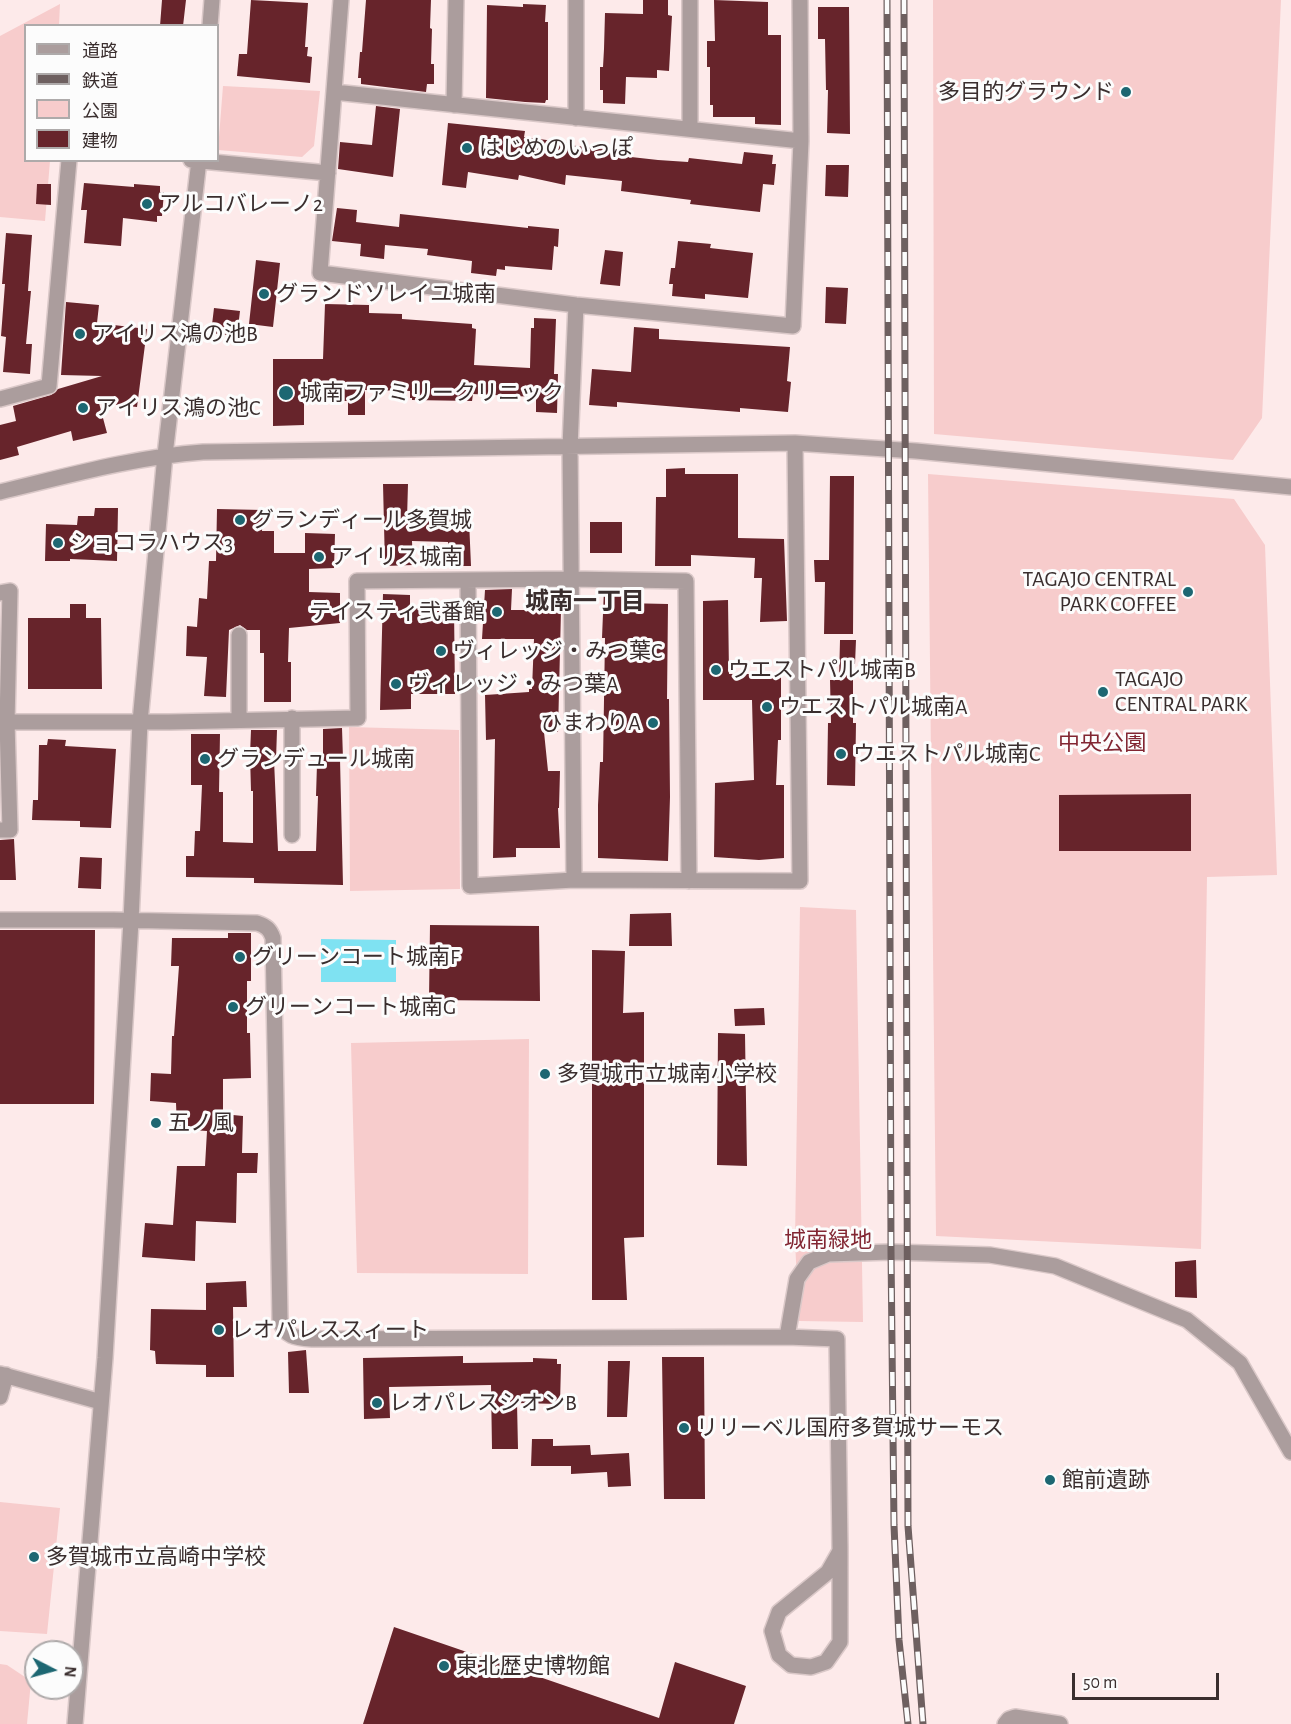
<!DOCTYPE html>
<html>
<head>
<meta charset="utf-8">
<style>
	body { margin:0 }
	#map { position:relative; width:1291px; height:1724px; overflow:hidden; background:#fdeaea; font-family:"Alegreya Sans","Noto Sans JP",sans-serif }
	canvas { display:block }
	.legend { position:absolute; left:24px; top:24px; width:195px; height:138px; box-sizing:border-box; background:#fcfcfc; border:2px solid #aeaaaa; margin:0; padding:8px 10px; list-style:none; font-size:18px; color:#3a2e2e }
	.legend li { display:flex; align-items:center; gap:12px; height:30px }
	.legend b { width:30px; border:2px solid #aeaaaa }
	.north { position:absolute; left:24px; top:1640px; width:60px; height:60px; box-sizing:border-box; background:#fcfcfc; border:2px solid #aeaaaa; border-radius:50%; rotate:96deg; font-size:16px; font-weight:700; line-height:24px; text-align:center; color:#3a2e2e }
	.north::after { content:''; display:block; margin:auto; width:21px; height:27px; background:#1d6772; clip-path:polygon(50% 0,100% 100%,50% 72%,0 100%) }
	.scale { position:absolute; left:1072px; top:1673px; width:147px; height:27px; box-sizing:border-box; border:3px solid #3a2e2e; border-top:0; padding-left:8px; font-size:18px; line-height:21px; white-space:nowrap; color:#3a2e2e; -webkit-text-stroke:4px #fcfcfc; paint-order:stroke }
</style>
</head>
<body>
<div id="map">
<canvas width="1291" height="1724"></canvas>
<ul class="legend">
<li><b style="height:8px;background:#ab9d9d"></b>道路</li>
<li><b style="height:8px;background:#6e6060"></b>鉄道</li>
<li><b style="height:16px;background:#f7cccc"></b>公園</li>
<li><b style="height:16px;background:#67242b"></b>建物</li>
</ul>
<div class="north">N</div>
<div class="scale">50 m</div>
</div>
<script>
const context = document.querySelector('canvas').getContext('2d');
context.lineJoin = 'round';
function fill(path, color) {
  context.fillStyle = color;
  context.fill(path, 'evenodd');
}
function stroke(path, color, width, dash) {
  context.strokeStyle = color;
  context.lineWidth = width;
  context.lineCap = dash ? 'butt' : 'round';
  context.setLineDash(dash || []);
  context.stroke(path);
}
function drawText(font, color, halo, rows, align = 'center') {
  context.font = font + ' "Alegreya Sans","Noto Sans JP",sans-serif';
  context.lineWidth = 6;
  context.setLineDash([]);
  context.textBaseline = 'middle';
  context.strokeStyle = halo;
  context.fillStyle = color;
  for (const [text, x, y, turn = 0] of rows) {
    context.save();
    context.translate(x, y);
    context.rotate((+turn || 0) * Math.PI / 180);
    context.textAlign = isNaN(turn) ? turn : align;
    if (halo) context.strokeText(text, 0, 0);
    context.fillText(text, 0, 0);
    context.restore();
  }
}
fill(new Path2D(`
	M 933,0 L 1281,0 L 1262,418 L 1233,460 L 934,434 Z
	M 60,4 L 59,25 L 26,26 L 26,160 L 50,161 L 45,221 L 0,217 L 0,36 Z
	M 223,86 L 320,91 L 314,146 L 302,157 L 218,150 Z
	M 928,474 L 1234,499 L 1265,545 L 1277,875 L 1207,877 L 1201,1249 L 936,1236 Z
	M 349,727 L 459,730 L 460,889 L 350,891 Z
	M 800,907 L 856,910 L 863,1322 L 799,1321 L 795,1241 Z
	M 529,1039 L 528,1274 L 357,1273 L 351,1043 Z
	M 0,1502 L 60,1508 L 47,1634 L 0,1631 Z
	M 0,1664 L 7,1665 L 31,1681 L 27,1724 L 0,1724 Z`), '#f7cccc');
fill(new Path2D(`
	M 321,939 L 396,940 L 396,982 L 321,982 Z`), '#7fe2f2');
fill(new Path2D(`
	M 162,0 L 186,0 L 183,26 L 160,26 Z
	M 251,0 L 308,3 L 305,47 L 308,47 L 307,56 L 312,57 L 310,83 L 237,76 L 239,54 L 247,54 Z
	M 366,0 L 431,0 L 430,28 L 432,29 L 431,64 L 434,64 L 434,84 L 427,84 L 426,92 L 361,84 L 361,78 L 358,78 L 360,52 L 362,52 Z
	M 643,0 L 668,0 L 668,15 L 672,16 L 669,71 L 657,70 L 657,78 L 626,77 L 625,104 L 603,103 L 603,90 L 600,90 L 600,67 L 603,67 L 604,49 L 605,13 L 643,14 Z
	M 714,0 L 768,2 L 768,35 L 781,35 L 781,125 L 755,124 L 755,117 L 713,117 L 713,105 L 710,105 L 710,67 L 707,67 L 707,41 L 715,41 Z
	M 523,4 L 546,5 L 545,22 L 548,22 L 548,100 L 546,100 L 545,103 L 525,102 L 486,98 L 487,5 L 523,7 Z
	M 818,7 L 849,7 L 850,134 L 827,133 L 828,90 L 826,90 L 825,39 L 818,39 Z
	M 376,106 L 400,109 L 393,177 L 338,169 L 340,142 L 372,145 Z
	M 448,123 L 525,131 L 524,137 L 569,143 L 568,145 L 613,150 L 613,155 L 658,160 L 688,162 L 689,158 L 742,164 L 744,152 L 773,155 L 772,164 L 776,164 L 774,185 L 763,184 L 760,212 L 690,204 L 691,200 L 621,191 L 622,181 L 566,175 L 565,185 L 519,175 L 518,180 L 468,172 L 466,188 L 442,185 Z
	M 826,165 L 849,165 L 848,197 L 825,196 Z
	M 84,183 L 134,187 L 134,184 L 160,186 L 160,192 L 164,192 L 162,216 L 157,216 L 157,222 L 123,218 L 121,246 L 84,243 L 87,210 L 81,210 Z
	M 37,184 L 51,184 L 51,205 L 36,204 Z
	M 337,208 L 357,210 L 356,222 L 399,227 L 400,214 L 528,228 L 528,226 L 559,229 L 558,247 L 554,246 L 552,270 L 505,266 L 505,270 L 497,269 L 496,276 L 471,273 L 472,261 L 427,255 L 428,249 L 385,245 L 384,259 L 360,256 L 361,244 L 332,241 Z
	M 6,233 L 32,235 L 28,291 L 31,291 L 26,344 L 32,344 L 30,374 L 3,372 L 6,337 L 1,336 L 5,284 L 2,284 Z
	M 678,241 L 711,244 L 710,248 L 753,253 L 748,298 L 705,294 L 705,299 L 672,296 L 673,284 L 669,284 L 671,268 L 675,268 Z
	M 605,250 L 623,252 L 620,286 L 600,284 Z
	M 256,260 L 280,263 L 273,327 L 249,324 Z
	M 826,287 L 848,288 L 846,324 L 825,323 Z
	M 66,302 L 99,305 L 97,323 L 147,329 L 137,407 L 99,403 L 107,433 L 73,441 L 71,431 L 17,447 L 19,455 L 0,460 L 0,425 L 16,421 L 13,406 L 51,395 L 58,389 L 102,376 L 61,375 Z
	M 325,304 L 369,305 L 369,313 L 402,314 L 402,319 L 472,324 L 472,328 L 476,329 L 474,365 L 530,368 L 531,328 L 534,328 L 534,318 L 556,319 L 554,374 L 558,374 L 557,413 L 536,412 L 536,397 L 473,394 L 472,401 L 412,400 L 412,398 L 410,398 L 410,391 L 365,390 L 365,415 L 348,415 L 348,401 L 304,401 L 304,425 L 273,426 L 273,359 L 323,359 Z
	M 214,308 L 240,311 L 237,336 L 211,333 Z
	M 634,327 L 659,329 L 659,339 L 790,347 L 787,381 L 791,382 L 788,412 L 740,408 L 740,412 L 617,402 L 617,407 L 589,405 L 592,369 L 631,372 Z
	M 685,468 L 685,474 L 738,474 L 738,538 L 784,539 L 787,621 L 760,622 L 762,578 L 754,578 L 755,558 L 691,555 L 691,566 L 655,566 L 656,497 L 666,497 L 666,469 Z
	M 830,476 L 854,476 L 853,634 L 824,634 L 825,582 L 815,582 L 814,560 L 829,560 Z
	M 383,484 L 408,484 L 407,519 L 469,520 L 471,566 L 449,566 L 448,542 L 412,541 L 413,565 L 385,566 Z
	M 95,508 L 118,508 L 117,561 L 70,559 L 70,561 L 45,561 L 46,524 L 77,525 L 78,516 L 94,516 Z
	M 217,509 L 263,510 L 262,531 L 274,531 L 274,553 L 305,553 L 305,533 L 335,534 L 334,568 L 309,569 L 309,592 L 340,593 L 340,623 L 289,628 L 288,662 L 291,662 L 291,702 L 264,702 L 264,653 L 260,653 L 260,630 L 247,630 L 240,625 L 229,630 L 226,697 L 204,696 L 207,657 L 186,656 L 187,626 L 197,627 L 199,598 L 207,599 L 209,561 L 216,561 Z
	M 590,522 L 622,522 L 622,553 L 590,553 Z
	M 512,589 L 511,610 L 561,610 L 558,732 L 544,732 L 548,771 L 560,771 L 559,808 L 558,808 L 560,848 L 516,848 L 516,857 L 493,858 L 495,739 L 486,740 L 485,695 L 529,692 L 529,689 L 532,689 L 534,639 L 482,639 L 485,590 Z
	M 604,589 L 623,590 L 623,603 L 668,604 L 667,699 L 669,699 L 670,797 L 668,861 L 598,858 L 598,805 L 600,762 L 603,762 L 605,638 L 602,638 Z
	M 383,594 L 410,595 L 410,608 L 454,608 L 455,694 L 411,694 L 411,709 L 380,710 Z
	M 728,600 L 729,674 L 781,674 L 781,740 L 778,740 L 776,785 L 784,785 L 784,858 L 759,860 L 714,857 L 715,783 L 754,780 L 752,700 L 703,700 L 703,601 Z
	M 70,604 L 86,604 L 86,618 L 101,618 L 102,689 L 28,689 L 28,618 L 70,618 Z
	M 840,640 L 856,640 L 855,664 L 853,664 L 853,723 L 856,723 L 855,786 L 827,785 L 828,723 L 831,723 L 830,680 L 839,680 Z
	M 342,728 L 343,759 L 340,759 L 343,885 L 254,883 L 254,878 L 186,877 L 186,856 L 194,856 L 195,831 L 200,831 L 202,785 L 191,785 L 191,734 L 220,734 L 219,792 L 223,792 L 223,842 L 253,843 L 253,791 L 251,791 L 250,755 L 251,730 L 277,730 L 276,760 L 274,760 L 278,851 L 316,851 L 318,796 L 316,796 L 317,764 L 323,764 L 323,729 Z
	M 48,739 L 66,740 L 65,746 L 116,749 L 111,828 L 80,827 L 80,821 L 32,820 L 33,800 L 38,800 L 39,745 L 47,745 Z
	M 1191,794 L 1191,851 L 1059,851 L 1059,795 Z
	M 14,839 L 16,880 L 0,880 L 0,840 Z
	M 80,857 L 102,858 L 101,889 L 78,888 Z
	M 671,913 L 672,946 L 629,946 L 630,914 Z
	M 430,925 L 539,926 L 540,1001 L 429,1000 Z
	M 0,930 L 95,930 L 94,1104 L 0,1104 Z
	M 228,933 L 251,933 L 251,981 L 247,981 L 247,1033 L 250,1033 L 251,1078 L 223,1079 L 223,1114 L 243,1116 L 242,1153 L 258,1153 L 257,1173 L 237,1173 L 236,1223 L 196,1221 L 195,1261 L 142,1257 L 145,1223 L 173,1225 L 177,1166 L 205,1166 L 207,1131 L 177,1129 L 176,1103 L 150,1101 L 151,1073 L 171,1074 L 172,1036 L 174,1036 L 179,966 L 171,966 L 172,938 L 228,938 Z
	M 592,950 L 625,951 L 623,1013 L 644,1012 L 644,1237 L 624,1238 L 627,1300 L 592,1300 Z
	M 764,1008 L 765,1025 L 735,1026 L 734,1009 Z
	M 718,1033 L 745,1034 L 747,1166 L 717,1165 Z
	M 1196,1260 L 1197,1298 L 1175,1297 L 1175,1262 Z
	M 246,1281 L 247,1307 L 233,1307 L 234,1377 L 206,1377 L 206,1365 L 156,1364 L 155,1351 L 150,1350 L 151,1309 L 206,1310 L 206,1283 Z
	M 306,1350 L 309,1393 L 289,1393 L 288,1352 Z
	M 463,1356 L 463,1363 L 533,1362 L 533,1358 L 557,1359 L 557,1364 L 561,1364 L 560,1404 L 517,1403 L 518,1449 L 492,1449 L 491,1385 L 389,1387 L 390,1418 L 364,1419 L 363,1358 Z
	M 662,1357 L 704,1357 L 705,1499 L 664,1499 Z
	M 608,1361 L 630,1361 L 627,1417 L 607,1417 Z
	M 532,1439 L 553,1439 L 553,1446 L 590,1445 L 591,1455 L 629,1453 L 631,1486 L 608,1487 L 607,1472 L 571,1474 L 571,1466 L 531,1466 Z
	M 394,1627 L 659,1718 L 675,1662 L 746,1686 L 734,1724 L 363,1724 Z`), '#67242b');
const minor = new Path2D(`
	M 341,0 L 320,273 L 576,305 L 793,326 L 801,141 L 800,0
	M 210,26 L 212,0
	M 334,92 L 801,141
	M 454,105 L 456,0
	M 576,118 L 576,0
	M 690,129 L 690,0
	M 191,160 L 328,173
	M 0,399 L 49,386 L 69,160
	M 0,492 C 67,476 134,457 203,452 L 795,443 L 916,451 L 1291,487
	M 468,580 L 470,886 L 574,880 L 800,881 L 795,443
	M 0,593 L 10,591 L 7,722 L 10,830 L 0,830
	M 239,635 L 239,720
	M 292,718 L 292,835
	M 0,722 L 169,722 L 358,718 L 357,581 L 571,579 L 686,581 L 689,881
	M 574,880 L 570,447 L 576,305
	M 0,920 L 113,920 L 257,923 C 266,926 270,929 273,938 L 280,1319 C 284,1337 296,1338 312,1339 L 787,1337 L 837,1339 L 840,1548 L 840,1642 L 826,1662 L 811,1667 L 791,1665 L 779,1655 L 772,1631 L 779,1612 L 828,1572 L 840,1551
	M 787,1337 L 797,1279 L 809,1262 L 828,1254 L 891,1252 L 990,1255 L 1055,1266 L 1187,1320 L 1240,1363 L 1291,1452
	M 0,1374 L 101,1402
	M 0,1397 L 6,1375
	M 75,1724 L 105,1358 L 131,921 L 140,722 L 165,455 L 199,160
	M 1005,1724 L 1009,1719 L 1015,1717 L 1060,1724`);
stroke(minor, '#dac8c8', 18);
stroke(minor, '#ab9d9d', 15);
const rail = new Path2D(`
	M 887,0 L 891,1252 L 894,1525 L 899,1640 L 908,1724
	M 904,0 L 908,1526 L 923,1724`);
stroke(rail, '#6e6060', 7);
stroke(rail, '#fcfcfc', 4.5, [14]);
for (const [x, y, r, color] of [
	[1126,92,6,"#1d6772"],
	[467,148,6,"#1d6772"],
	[147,204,6,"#1d6772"],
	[264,294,6,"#1d6772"],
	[80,334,6,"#1d6772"],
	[286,393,8,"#1d6772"],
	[83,408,6,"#1d6772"],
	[240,520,6,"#1d6772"],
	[58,543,6,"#1d6772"],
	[319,557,6,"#1d6772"],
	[1188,592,6,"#1d6772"],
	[497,612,6,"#1d6772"],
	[441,651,6,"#1d6772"],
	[716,670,6,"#1d6772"],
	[396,684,6,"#1d6772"],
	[1103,692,6,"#1d6772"],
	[767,707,6,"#1d6772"],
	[653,723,6,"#1d6772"],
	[841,754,6,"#1d6772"],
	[205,759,6,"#1d6772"],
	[240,957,6,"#1d6772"],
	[233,1007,6,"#1d6772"],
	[545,1074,6,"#1d6772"],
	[156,1123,6,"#1d6772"],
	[219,1330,6,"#1d6772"],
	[377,1403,6,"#1d6772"],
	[684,1428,6,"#1d6772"],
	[1050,1480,6,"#1d6772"],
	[34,1557,6,"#1d6772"],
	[444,1666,6,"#1d6772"]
]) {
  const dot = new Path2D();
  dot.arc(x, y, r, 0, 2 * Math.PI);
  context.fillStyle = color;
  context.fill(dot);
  stroke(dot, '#fcfcfc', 2);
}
drawText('22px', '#3a2e2e', '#fcfcfc', [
	["多目的グラウンド",1114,92,"right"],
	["はじめのいっぽ",479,148],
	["アルコバレーノ2",159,204],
	["グランドソレイユ城南",276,294],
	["アイリス鴻の池B",92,334],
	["城南ファミリークリニック",300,393],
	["アイリス鴻の池C",95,408],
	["グランディール多賀城",252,520],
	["ショコラハウス3",70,543],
	["アイリス城南",331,557],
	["TAGAJO CENTRAL",1176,579,"right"],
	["PARK COFFEE",1176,604,"right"],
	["テイスティ弐番館",485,612,"right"],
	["ヴィレッジ・みつ葉C",453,651],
	["ウエストパル城南B",728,670],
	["TAGAJO",1115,679],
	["CENTRAL PARK",1115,704],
	["ヴィレッジ・みつ葉A",408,684],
	["ウエストパル城南A",779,707],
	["ひまわりA",641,723,"right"],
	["ウエストパル城南C",853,754],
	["グランデュール城南",217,759],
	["グリーンコート城南F",252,957],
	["グリーンコート城南G",245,1007],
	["多賀城市立城南小学校",557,1074],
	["五ノ風",168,1123],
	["レオパレススィート",231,1330],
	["レオパレスシオンB",389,1403],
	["リリーベル国府多賀城サーモス",696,1428],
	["館前遺跡",1062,1480],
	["多賀城市立高崎中学校",46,1557],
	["東北歴史博物館",456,1666]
], 'left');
drawText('22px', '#822632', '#fcfcfc', [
	["中央公園",1102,743],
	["城南緑地",828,1240]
]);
drawText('bold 24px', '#3a2e2e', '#fcfcfc', [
	["城南一丁目",585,602]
]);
</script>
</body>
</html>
